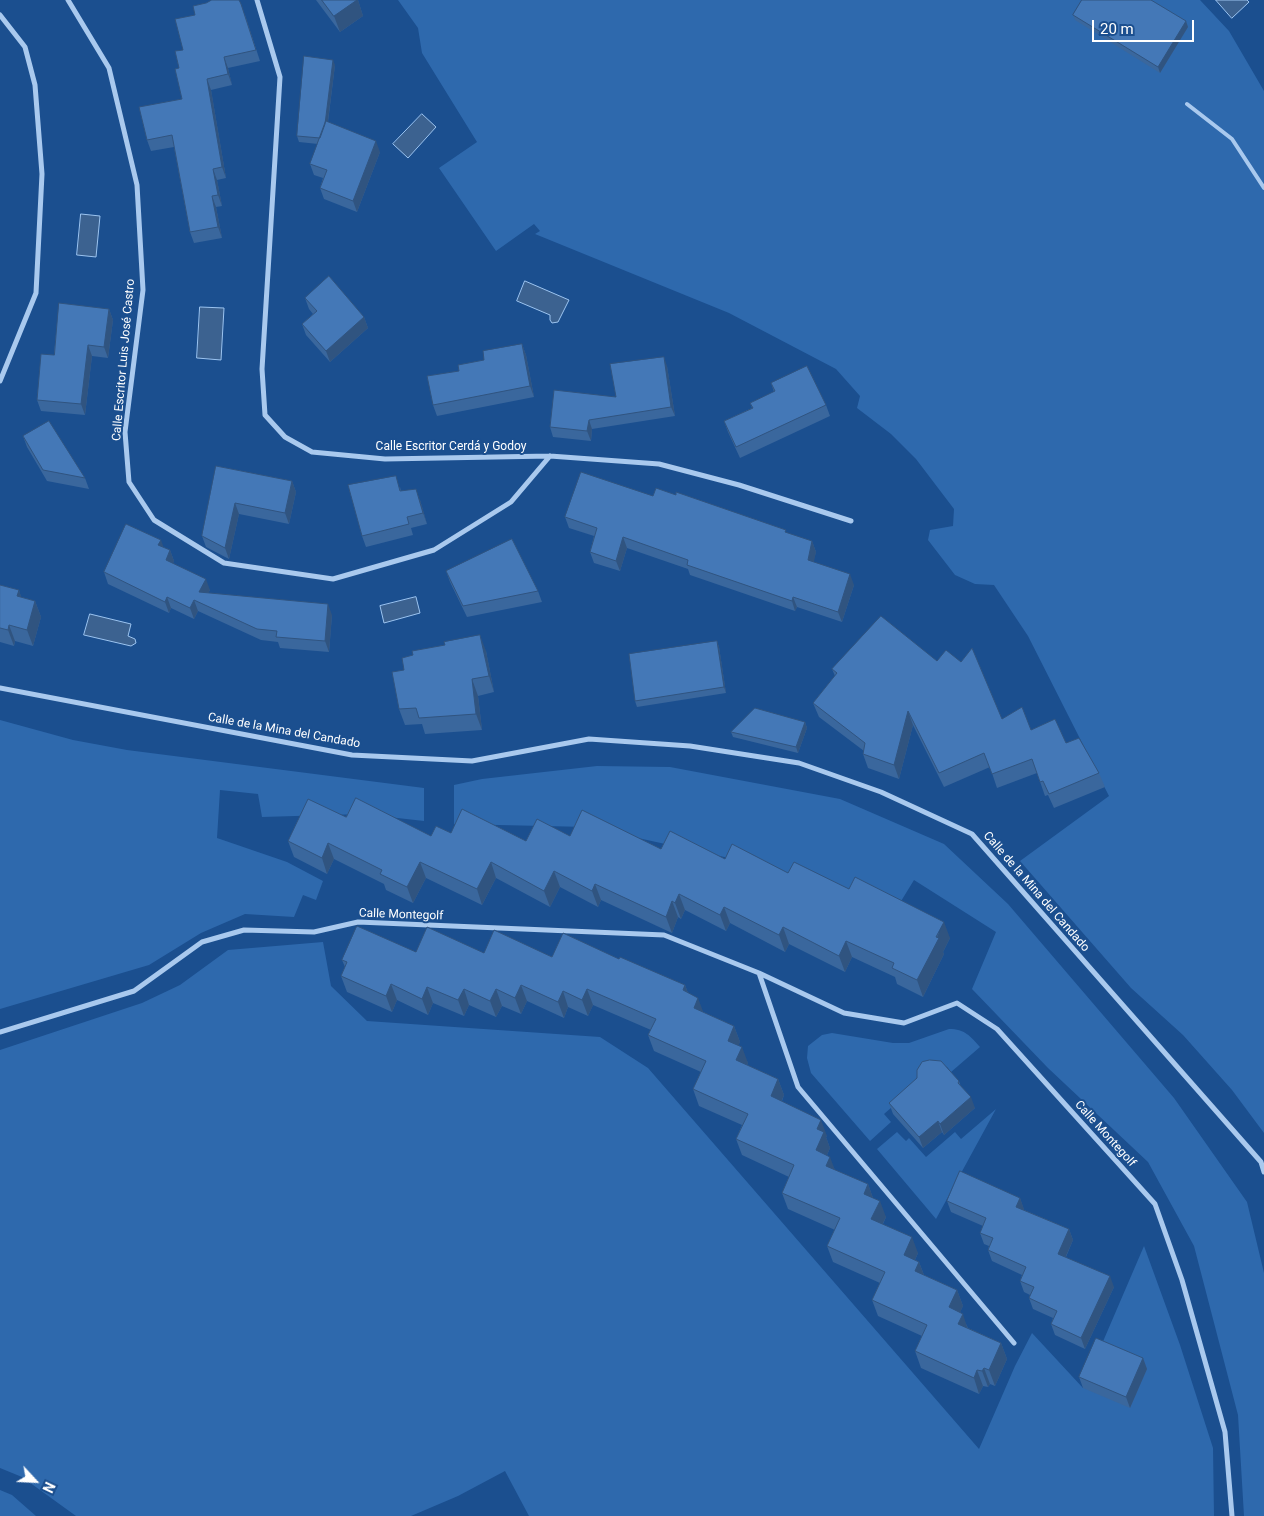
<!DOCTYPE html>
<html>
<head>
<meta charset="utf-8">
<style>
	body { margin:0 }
	#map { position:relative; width:1264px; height:1516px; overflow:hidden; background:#1b4f8f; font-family:Roboto,sans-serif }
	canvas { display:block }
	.north { position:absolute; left:10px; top:1456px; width:50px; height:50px; -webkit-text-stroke:4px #1b4f8f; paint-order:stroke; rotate:115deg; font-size:14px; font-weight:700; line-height:20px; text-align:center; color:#fff }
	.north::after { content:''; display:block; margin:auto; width:18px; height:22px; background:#fff; clip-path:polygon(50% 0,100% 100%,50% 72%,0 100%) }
	.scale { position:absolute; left:1092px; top:20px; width:102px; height:22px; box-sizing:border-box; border:2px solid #fff; border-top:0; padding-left:6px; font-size:15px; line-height:18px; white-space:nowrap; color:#fff; -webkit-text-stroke:4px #1b4f8f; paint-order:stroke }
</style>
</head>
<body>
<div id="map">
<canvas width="1264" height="1516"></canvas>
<div class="north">N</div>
<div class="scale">20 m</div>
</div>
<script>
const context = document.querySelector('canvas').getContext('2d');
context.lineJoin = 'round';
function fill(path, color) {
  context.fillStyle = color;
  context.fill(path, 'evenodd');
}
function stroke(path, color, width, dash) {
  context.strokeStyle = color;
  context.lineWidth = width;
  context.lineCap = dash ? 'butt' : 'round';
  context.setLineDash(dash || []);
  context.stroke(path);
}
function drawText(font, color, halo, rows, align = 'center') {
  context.font = font + ' Roboto,sans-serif';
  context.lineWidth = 4;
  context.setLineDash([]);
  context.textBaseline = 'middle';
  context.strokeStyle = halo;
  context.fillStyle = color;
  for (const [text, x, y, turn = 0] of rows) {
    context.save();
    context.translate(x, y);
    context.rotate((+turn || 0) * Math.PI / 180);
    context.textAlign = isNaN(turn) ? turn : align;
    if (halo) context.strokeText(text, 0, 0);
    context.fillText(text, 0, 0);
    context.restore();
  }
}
fill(new Path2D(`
	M 398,0 L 1200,0 L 1229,31 L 1264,91 L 1264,1133 L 1232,1090 L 1183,1035 L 1131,988 L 1020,861 L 1109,796 L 1028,636 L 994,585 L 975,584 L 955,575 L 928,540 L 930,530 L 953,526 L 954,509 L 916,459 L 891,434 L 857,408 L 860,396 L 836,369 L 729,313 L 535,234 L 540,231 L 534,224 L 496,251 L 439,168 L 477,142 L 422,53 L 418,28 Z
	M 0,720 L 73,740 L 127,750 L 424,788 L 424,821 L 362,814 L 262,817 L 258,794 L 220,790 L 217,838 L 287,862 L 323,881 L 316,900 L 303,895 L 294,917 L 245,914 L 201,933 L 149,965 L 0,1009 Z
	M 597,766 L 670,767 L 840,799 L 944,844 L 1008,904 L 1174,1098 L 1247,1202 L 1264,1273 L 1264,1516 L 1244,1516 L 1238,1415 L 1194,1246 L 1148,1162 L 1048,1068 L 972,989 L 996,932 L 914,880 L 895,911 L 738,860 L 588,827 L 454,824 L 454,785 L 482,779 Z
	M 323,942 L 331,986 L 367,1021 L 600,1037 L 648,1068 L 979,1449 L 1015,1366 L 1032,1333 L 1083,1388 L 1144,1246 L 1180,1345 L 1213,1448 L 1214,1516 L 529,1516 L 505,1471 L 458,1496 L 411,1516 L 76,1516 L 22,1477 L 0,1468 L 0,1050 L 142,1003 L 180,985 L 228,950 Z
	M 949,1029 C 965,1029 970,1036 980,1047 L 951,1072 L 947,1067 L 939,1064 C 928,1068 917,1071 916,1086 L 884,1114 L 891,1122 L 870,1141 L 811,1073 L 807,1058 L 808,1046 L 822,1035 L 832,1033 L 893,1043 L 909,1043 Z
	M 996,1109 L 936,1219 L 877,1149 L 897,1132 L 906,1141 L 909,1138 L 926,1157 L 955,1132 L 961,1139 Z
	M 0,1490 L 12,1495 L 36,1516 L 0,1516 Z`), '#2e69ad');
const water = new Path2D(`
	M 1216,0 L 1247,0 L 1249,2 L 1232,18 Z
	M 422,114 L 436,127 L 408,158 L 393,144 Z
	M 81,214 L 100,216 L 96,257 L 77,255 Z
	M 525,281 L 569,300 L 558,322 L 552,323 L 550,320 L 550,315 L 517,301 Z
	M 200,307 L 224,308 L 221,360 L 197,358 Z
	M 416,597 L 420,613 L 384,623 L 380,606 Z
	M 90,614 L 131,624 L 128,636 L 135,639 L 136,643 L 131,646 L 84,635 Z`);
fill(water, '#3c6290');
stroke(water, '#9cc4f0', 1);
stroke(new Path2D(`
	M 1187,104 L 1232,139 L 1264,188`), '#a9c9ee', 4);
stroke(new Path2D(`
	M 68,0 L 109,68 L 137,185 L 143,290 L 125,432 L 129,482 L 154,520 L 224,563 L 333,579 L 434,550 L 511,502 L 550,456
	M 257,0 L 280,77 L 262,369 L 265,415 L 285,437 L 312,452 L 385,459 L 550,456 L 659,464 L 739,485 L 851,521
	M 0,15 L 25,47 L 35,85 L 42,174 L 36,293 L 0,381
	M 0,688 L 352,755 L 472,761 L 589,739 L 690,746 L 799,763 L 881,792 L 972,834 L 1261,1162 L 1264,1172
	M 759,973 L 798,1087 L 1014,1343
	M 0,1032 L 134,991 L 202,942 L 244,930 L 314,932 L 358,922 L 664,935 L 759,973 L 844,1013 L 904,1023 L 957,1003 L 997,1029 L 1155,1204 L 1182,1280 L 1225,1432 L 1232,1516`), '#a9c9ee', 5);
fill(new Path2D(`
	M 316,0 L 358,0 L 363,16 L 340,32 Z
	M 245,15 L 260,61 L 228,68 L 232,85 L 211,90 L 226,178 L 217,180 L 222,206 L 216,207 L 222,238 L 194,243 L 190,232 L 174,147 L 151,151 L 147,140 L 182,99 L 179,68 L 183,50 Z
	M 1073,15 L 1186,21 L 1188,27 L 1160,73 L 1075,20 Z
	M 335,65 L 328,122 L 380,152 L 357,212 L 324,199 L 320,188 L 323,178 L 314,175 L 310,164 L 318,144 L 299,142 L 297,136 Z
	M 305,298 L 364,317 L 368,328 L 330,362 L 306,335 L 302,324 L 313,314 L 309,309 Z
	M 109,309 L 113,320 L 108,358 L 92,356 L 85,415 L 41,411 L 37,400 L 54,355 Z
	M 522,344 L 526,355 L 534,397 L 437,416 L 433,405 L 459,371 Z
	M 667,366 L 675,416 L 592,429 L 591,441 L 553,437 L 550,427 L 616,397 Z
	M 771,383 L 826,405 L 830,416 L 740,458 L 728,432 L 724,421 L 752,408 L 750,403 L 774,392 Z
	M 23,436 L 85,478 L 89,489 L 47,481 L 27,447 Z
	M 216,466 L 292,481 L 296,492 L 289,524 L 239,514 L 229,559 L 206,547 L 202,536 Z
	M 400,487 L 401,491 L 420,500 L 427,524 L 411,528 L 413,535 L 366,547 L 362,536 Z
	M 653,496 L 787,533 L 812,541 L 816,552 L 813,562 L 854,585 L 842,622 L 797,607 L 795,611 L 690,575 L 688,569 L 627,548 L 620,571 L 594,563 L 590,552 L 594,536 L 569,528 L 565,517 Z
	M 163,547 L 170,550 L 174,561 L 173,563 L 210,590 L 208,593 L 332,615 L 329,652 L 280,648 L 278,642 L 261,640 L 198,611 L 194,619 L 171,608 L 169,613 L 108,584 L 104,572 Z
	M 446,571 L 538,591 L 542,602 L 467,617 L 450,582 Z
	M 0,585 L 19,590 L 21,597 L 35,601 L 41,617 L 33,646 L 15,641 L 14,646 L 0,642 Z
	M 717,641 L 719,647 L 726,693 L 637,707 L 635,701 Z
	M 486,651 L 494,692 L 478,696 L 482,730 L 425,734 L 422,724 L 405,725 L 399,709 Z
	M 832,669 L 1002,719 L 1066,743 L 1099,773 L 1105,787 L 1054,808 L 1048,795 L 1045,796 L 1037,773 L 997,788 L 990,767 L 944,787 L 913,725 L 899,779 L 868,768 L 863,754 L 864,751 L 819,717 L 813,703 L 835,676 Z
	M 805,722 L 807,728 L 798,753 L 733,737 L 731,732 Z
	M 346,817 L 431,836 L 451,833 L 526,841 L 570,836 L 725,859 L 788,873 L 849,889 L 950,938 L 943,952 L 944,954 L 923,997 L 897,984 L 895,977 L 852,957 L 845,972 L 789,944 L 785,952 L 730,923 L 726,931 L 685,910 L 681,919 L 678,917 L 672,933 L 601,900 L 598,907 L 560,887 L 550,907 L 496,878 L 482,905 L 426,878 L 413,903 L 386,890 L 384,884 L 334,859 L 327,874 L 294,857 L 288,841 Z
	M 416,952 L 484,953 L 619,959 L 685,985 L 688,993 L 703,1012 L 734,1026 L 740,1042 L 738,1045 L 748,1063 L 747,1065 L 778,1079 L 784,1095 L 782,1101 L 827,1136 L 826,1137 L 830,1148 L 827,1155 L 835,1170 L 868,1184 L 873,1198 L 886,1217 L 883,1224 L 918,1253 L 915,1260 L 919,1262 L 924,1275 L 957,1290 L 963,1306 L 960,1312 L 968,1328 L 1001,1343 L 1007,1359 L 995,1386 L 990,1384 L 988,1387 L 983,1386 L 979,1394 L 921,1368 L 915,1351 L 922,1336 L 878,1316 L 872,1300 L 880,1283 L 833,1262 L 827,1246 L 835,1230 L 788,1209 L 782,1193 L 789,1177 L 742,1155 L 736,1139 L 742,1125 L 699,1106 L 693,1089 L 701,1072 L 654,1051 L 648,1035 L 651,1030 L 593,1005 L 588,1016 L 568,1007 L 564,1018 L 527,1001 L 521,1014 L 502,1006 L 496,1017 L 469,1005 L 464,1016 L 433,1003 L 428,1015 L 397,1000 L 392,1012 L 347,992 L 341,976 L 345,967 L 342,960 Z
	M 959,1081 L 961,1087 L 975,1108 L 944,1135 L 942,1132 L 923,1148 L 893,1114 L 889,1103 Z
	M 1020,1198 L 1024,1210 L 1069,1229 L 1073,1240 L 1066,1257 L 1114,1287 L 1085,1349 L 1055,1335 L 1051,1324 L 1053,1318 L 1033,1309 L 1029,1298 L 1030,1295 L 1024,1292 L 1020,1281 L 1022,1275 L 992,1261 L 988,1250 L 989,1246 L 984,1244 L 980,1233 L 983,1226 L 951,1212 L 947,1201 Z
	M 1143,1358 L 1147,1369 L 1130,1408 L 1083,1388 L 1079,1377 Z`), '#3a679d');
fill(new Path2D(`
	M 353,0 L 358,0 L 363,16 L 340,32 L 334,16 Z
	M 1186,21 L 1188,27 L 1160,73 L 1158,67 Z
	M 224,57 L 228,68 L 232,85 L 228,74 Z
	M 333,60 L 335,65 L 325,144 L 323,139 Z
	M 207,79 L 211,90 L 226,178 L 222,167 Z
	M 376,141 L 380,152 L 357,212 L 353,201 Z
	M 213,169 L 217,180 L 222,206 L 218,195 Z
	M 212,196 L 216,207 L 222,238 L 218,227 Z
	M 109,309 L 113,320 L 108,358 L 104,347 Z
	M 364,317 L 368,328 L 330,362 L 326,351 Z
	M 522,344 L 526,355 L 534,397 L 530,386 Z
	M 88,345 L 92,356 L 85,415 L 81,404 Z
	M 664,357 L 667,366 L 675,416 L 671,407 Z
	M 589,420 L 592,429 L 591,441 L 587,431 Z
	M 292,481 L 296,492 L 289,524 L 285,513 Z
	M 416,489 L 420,500 L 427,524 L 423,513 Z
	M 235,503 L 239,514 L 229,559 L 225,548 Z
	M 623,537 L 627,548 L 620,571 L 616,561 Z
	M 161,540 L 165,551 L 158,545 Z
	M 812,541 L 816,552 L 812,571 L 808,560 Z
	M 170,550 L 174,561 L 170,571 L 166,560 Z
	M 850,574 L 854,585 L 842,622 L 838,612 Z
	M 206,579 L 210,590 L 203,603 L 199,592 Z
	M 19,590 L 24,606 L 17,596 Z
	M 167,597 L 171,608 L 169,613 L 165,602 Z
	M 793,597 L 797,607 L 795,611 L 792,601 Z
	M 194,600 L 198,611 L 194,619 L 190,608 Z
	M 35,601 L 41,617 L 33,646 L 27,630 Z
	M 328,604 L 332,615 L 329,652 L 325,641 Z
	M 9,625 L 15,641 L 14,646 L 8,630 Z
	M 480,635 L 486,651 L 494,692 L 489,676 Z
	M 717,641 L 719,647 L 726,693 L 724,687 Z
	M 472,679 L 478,696 L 482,730 L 476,714 Z
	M 908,711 L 913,725 L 899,779 L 894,765 Z
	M 805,722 L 807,728 L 798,753 L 796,747 Z
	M 328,843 L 334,859 L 327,874 L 322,858 Z
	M 420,862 L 426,878 L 413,903 L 407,887 Z
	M 491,862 L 496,878 L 482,905 L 477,889 Z
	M 554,871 L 560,887 L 550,907 L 544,891 Z
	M 595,884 L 601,900 L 598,907 L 592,891 Z
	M 679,894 L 685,910 L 681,919 L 675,903 Z
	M 672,901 L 678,917 L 672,933 L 666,917 Z
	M 724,907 L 730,923 L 726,931 L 720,915 Z
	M 944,922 L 950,938 L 943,952 L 944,954 L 923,997 L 917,980 Z
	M 783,927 L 789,944 L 785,952 L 779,935 Z
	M 846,941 L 852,957 L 845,972 L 839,956 Z
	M 391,984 L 397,1000 L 392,1012 L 386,996 Z
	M 521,985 L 527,1001 L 521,1014 L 515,998 Z
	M 685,985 L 691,1001 L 683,990 Z
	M 427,987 L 433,1003 L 428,1015 L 422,999 Z
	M 464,989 L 469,1005 L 464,1016 L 458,1000 Z
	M 496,989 L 502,1006 L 496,1017 L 490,1001 Z
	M 587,989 L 593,1005 L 588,1016 L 582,1000 Z
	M 563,991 L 568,1007 L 564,1018 L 558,1002 Z
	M 698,998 L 704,1014 L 694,1008 Z
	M 734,1026 L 740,1042 L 734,1057 L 728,1041 Z
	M 742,1047 L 748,1063 L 742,1077 L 736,1060 Z
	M 778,1079 L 784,1095 L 777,1112 L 771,1096 Z
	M 971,1097 L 975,1108 L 944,1135 L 940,1124 Z
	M 821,1120 L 827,1136 L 826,1137 L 830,1148 L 822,1166 L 816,1150 L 817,1129 Z
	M 938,1121 L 942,1132 L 923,1148 L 919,1137 Z
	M 830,1157 L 836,1173 L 826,1166 Z
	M 868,1184 L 874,1201 L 864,1194 Z
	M 1020,1198 L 1024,1209 L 1020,1218 L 1016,1207 Z
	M 880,1201 L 886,1217 L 877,1235 L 871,1219 Z
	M 1069,1229 L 1073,1240 L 1062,1265 L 1058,1254 Z
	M 912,1237 L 918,1253 L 910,1271 L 904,1255 Z
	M 919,1262 L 925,1278 L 915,1271 Z
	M 1110,1276 L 1114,1287 L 1085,1349 L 1081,1338 Z
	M 957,1290 L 963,1306 L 955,1323 L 949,1307 Z
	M 963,1314 L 968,1330 L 958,1324 Z
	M 1001,1343 L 1007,1359 L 995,1386 L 989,1370 Z
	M 1143,1358 L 1147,1369 L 1130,1408 L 1126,1397 Z
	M 984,1368 L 990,1384 L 988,1387 L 982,1371 Z
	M 977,1370 L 983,1386 L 979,1394 L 974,1378 Z`), '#305480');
const building = new Path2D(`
	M 212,0 L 239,0 L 241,4 L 256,50 L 224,57 L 228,74 L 207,79 L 222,167 L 213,169 L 218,195 L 212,196 L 218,227 L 190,232 L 172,135 L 147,140 L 139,107 L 182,99 L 175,69 L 179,68 L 175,51 L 183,50 L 175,19 L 195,15 L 193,6 L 206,3 Z
	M 322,0 L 357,0 L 334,16 Z
	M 1082,0 L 1151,0 L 1186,21 L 1158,67 L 1073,15 Z
	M 304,56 L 333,60 L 325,124 L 320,138 L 297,136 Z
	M 326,121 L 376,141 L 353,201 L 320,188 L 327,170 L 310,164 Z
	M 329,276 L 364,317 L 326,351 L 302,324 L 317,311 L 305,298 Z
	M 59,303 L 109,309 L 104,347 L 88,345 L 81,404 L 37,400 L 41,354 L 54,355 Z
	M 522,344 L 530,386 L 433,405 L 427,376 L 459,371 L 458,365 L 484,360 L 483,351 Z
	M 664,357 L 671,407 L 589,420 L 587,431 L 550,427 L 554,390 L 616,397 L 610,364 Z
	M 807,366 L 826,405 L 736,447 L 724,421 L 753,408 L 750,403 L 775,391 L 771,383 Z
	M 49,421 L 85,478 L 43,470 L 23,436 Z
	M 216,466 L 292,481 L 285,513 L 235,503 L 225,548 L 202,536 Z
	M 581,472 L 653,496 L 656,488 L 676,495 L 676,492 L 786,530 L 785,532 L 812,541 L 808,560 L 850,574 L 838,612 L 793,597 L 792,601 L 687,565 L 688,560 L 623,537 L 616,561 L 590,552 L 597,528 L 565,517 Z
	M 396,476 L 400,491 L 416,489 L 423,513 L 407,517 L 409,524 L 362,536 L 348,485 Z
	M 126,524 L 161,540 L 158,545 L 170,550 L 166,560 L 206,579 L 199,592 L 328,604 L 325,641 L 276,637 L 277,631 L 257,629 L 194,600 L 190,608 L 167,597 L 165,602 L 104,572 Z
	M 512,539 L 538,591 L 463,606 L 446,571 Z
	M 0,585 L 19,590 L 17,596 L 35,601 L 27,630 L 9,625 L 8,630 L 0,628 Z
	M 881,616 L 937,661 L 946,650 L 961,662 L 972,648 L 1002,719 L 1022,707 L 1031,730 L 1055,719 L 1066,743 L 1079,738 L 1099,773 L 1049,794 L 1043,781 L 1040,782 L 1032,759 L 992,774 L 984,753 L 939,773 L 908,711 L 894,765 L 863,754 L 865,743 L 813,703 L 837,673 L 832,669 Z
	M 480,635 L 489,676 L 472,679 L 476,714 L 419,718 L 416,708 L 399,709 L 392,672 L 404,670 L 402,658 L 413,655 L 412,651 L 445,645 L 444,642 Z
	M 717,641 L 724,687 L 635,701 L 629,654 Z
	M 755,708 L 805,722 L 796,747 L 731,732 Z
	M 356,798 L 431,836 L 436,826 L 451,833 L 462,809 L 526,841 L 537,819 L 570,836 L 582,810 L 661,849 L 670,831 L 725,859 L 732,844 L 788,873 L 794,862 L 849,889 L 855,877 L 944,922 L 936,937 L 939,938 L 917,980 L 892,968 L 894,963 L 846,941 L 839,956 L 783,927 L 779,935 L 724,907 L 720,915 L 679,894 L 675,903 L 672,901 L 666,917 L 595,884 L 592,891 L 554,871 L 544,891 L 491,862 L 477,889 L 420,862 L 407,887 L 380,874 L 382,870 L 328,843 L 322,858 L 288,841 L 308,799 L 346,817 Z
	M 357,926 L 416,952 L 427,927 L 484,953 L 494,930 L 552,957 L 563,933 L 619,959 L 620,957 L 685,985 L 683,990 L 698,998 L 694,1008 L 734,1026 L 728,1041 L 742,1047 L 736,1060 L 778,1079 L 771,1096 L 821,1120 L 817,1129 L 824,1132 L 816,1150 L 830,1157 L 826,1166 L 868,1184 L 864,1194 L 880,1201 L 871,1219 L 912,1237 L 904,1255 L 919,1262 L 915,1271 L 957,1290 L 949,1307 L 963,1314 L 958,1324 L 1001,1343 L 989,1370 L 984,1368 L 982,1371 L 977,1370 L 974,1378 L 915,1351 L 927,1325 L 872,1300 L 885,1272 L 827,1246 L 840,1218 L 782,1193 L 794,1165 L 736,1139 L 748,1114 L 693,1089 L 706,1061 L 648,1035 L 656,1019 L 587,989 L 582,1000 L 563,991 L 558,1002 L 521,985 L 515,998 L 496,989 L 490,1001 L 464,989 L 458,1000 L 427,987 L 422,999 L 391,984 L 386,996 L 341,976 L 347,962 L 342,960 Z
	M 930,1060 L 941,1061 L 959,1081 L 958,1083 L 971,1097 L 940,1124 L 938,1121 L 919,1137 L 889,1103 L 917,1078 L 917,1070 L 922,1062 Z
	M 960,1171 L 1020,1198 L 1016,1207 L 1069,1229 L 1058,1254 L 1110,1276 L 1081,1338 L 1051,1324 L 1057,1311 L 1029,1298 L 1034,1287 L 1020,1281 L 1026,1267 L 988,1250 L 993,1238 L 980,1233 L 986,1218 L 947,1201 Z
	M 1096,1338 L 1143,1358 L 1126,1397 L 1079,1377 Z`);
fill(building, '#4478b7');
stroke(building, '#305480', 1);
drawText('12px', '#fff', '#1b4f8f', [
	["Calle Escritor Luis José Castro",124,360,-85],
	["Calle Escritor Cerdá y Godoy",451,447],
	["Calle de la Mina del Candado",284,731,10],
	["Calle de la Mina del Candado",1036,892,49],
	["Calle Montegolf",401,915,2],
	["Calle Montegolf",1105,1134,48]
]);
</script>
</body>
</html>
